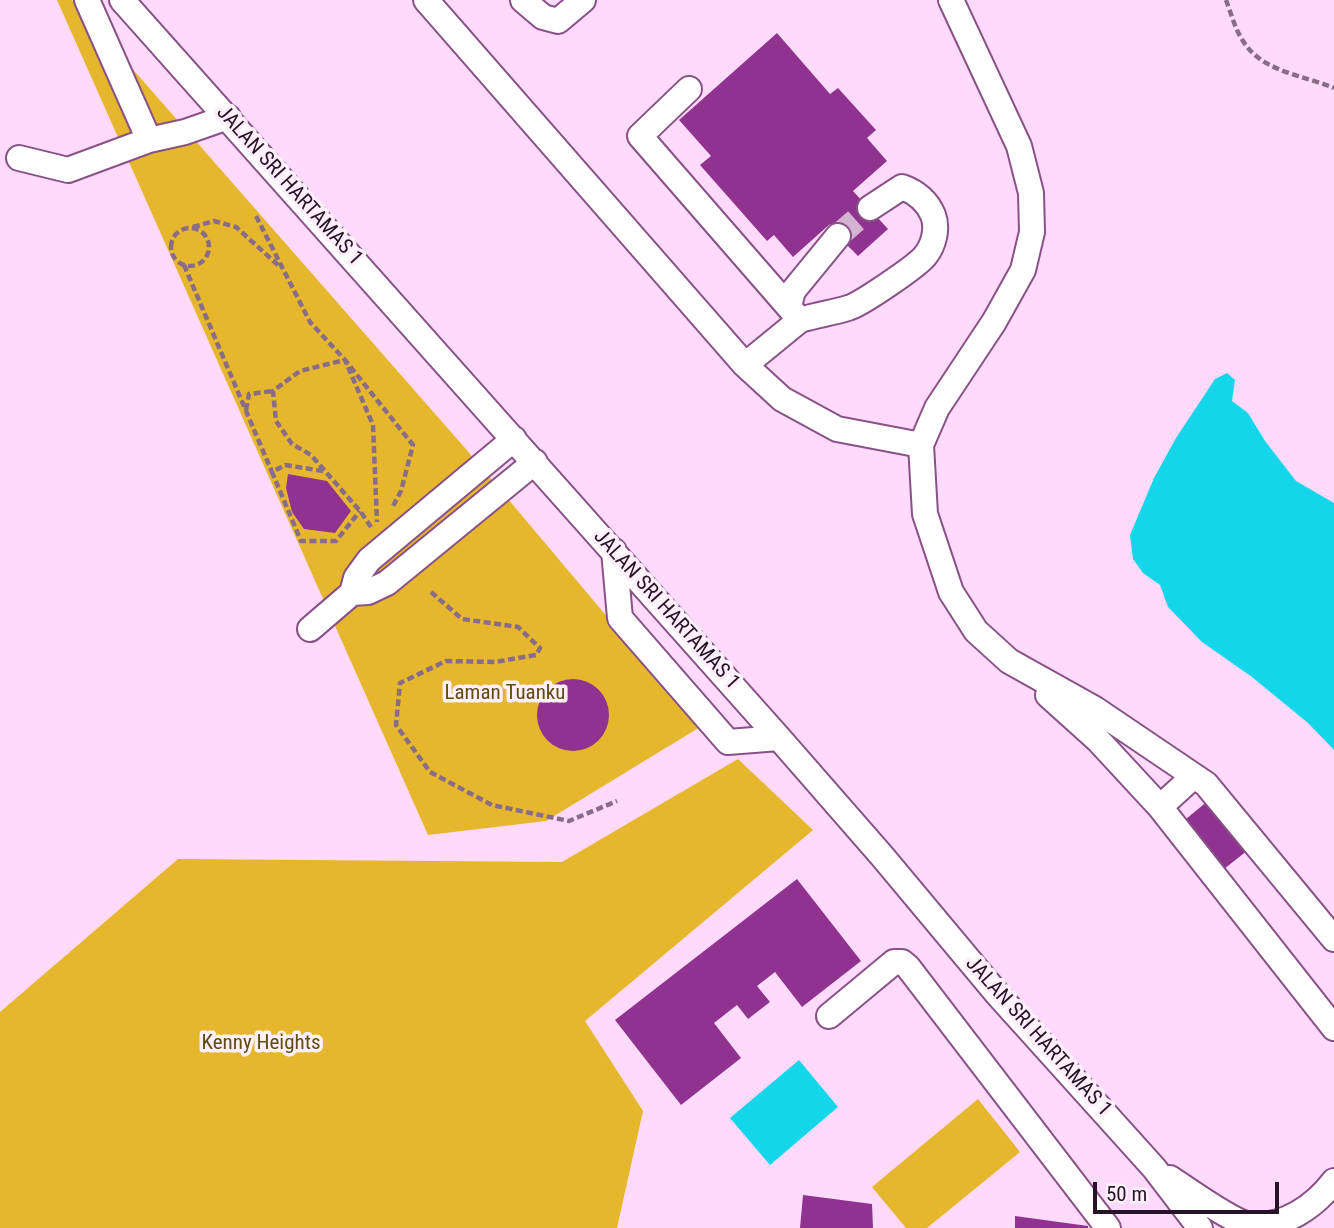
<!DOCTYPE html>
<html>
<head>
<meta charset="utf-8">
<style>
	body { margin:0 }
	#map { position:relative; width:1334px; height:1228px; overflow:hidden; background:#ffdafd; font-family:"Roboto Condensed",sans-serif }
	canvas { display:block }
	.scale { position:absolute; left:1093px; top:1182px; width:186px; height:32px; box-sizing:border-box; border:4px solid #281227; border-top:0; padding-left:9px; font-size:21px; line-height:24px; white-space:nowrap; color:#281227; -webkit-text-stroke:5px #fdf0fc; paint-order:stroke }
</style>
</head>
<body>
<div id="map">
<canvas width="1334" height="1228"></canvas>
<div class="scale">50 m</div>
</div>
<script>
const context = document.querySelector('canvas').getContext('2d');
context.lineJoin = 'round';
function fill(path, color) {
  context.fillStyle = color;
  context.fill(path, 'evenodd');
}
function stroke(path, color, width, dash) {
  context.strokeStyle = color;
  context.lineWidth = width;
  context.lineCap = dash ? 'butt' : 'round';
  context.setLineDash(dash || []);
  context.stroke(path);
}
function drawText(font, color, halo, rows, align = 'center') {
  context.font = font + ' "Roboto Condensed",sans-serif';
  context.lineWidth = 7;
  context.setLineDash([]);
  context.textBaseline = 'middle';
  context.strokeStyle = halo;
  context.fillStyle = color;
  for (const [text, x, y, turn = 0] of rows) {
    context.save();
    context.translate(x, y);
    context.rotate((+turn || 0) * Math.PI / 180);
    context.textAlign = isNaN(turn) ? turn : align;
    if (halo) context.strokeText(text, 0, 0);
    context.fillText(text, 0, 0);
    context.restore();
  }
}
fill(new Path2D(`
	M 57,0 L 72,0 L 465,448 L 700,727 L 546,821 L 428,835 Z
	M 738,759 L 813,830 L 585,1021 L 643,1111 L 617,1228 L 0,1228 L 0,1012 L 178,859 L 562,862 Z
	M 978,1099 L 1020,1152 L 927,1228 L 906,1228 L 872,1187 Z`), '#e6b62d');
fill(new Path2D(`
	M 1227,373 L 1235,380 L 1232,401 L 1248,413 L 1265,441 L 1296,481 L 1334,503 L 1334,750 L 1308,723 L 1252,677 L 1202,642 L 1168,607 L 1160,585 L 1143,573 L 1133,559 L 1130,535 L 1154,478 L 1176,438 L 1215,379 Z
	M 799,1060 L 838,1107 L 770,1165 L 730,1118 Z`), '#13d6eb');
fill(new Path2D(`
	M 777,33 L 830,94 L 838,88 L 876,130 L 867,138 L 887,161 L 853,191 L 888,229 L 858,256 L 838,236 L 830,224 L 793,257 L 774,235 L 767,241 L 700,165 L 711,156 L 679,120 Z
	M 288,474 L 327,481 L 351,511 L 335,533 L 304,529 L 292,512 L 286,488 Z
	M537 715a36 36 0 1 1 72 0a36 36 0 1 1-72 0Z
	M 1209,800 L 1248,850 L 1224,869 L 1186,819 Z
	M 797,879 L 861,961 L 802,1007 L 775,972 L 757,986 L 770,1002 L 748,1019 L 737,1005 L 714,1023 L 741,1058 L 681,1105 L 615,1020 Z
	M 803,1195 L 872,1204 L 873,1228 L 800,1228 Z
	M 1015,1216 L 1088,1226 L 1088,1228 L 1015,1228 Z`), '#903390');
stroke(new Path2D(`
	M 838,236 L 870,208`), '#d4b2d2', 24, [24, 12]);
const minor = new Path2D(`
	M 87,0 L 149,140 L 185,132 L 228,117
	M 122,0 L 779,738 L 882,856 L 999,996 L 1154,1168 L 1200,1228
	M 426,0 L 745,365 L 782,399 L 837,429 L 921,445
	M 523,0 L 543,17 L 558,21 L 583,0
	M 951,0 L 1019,146 L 1031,193 L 1032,232 L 1023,270 L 994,322 L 937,408 L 921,445 L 925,514 L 951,592 L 976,631 L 1009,661 L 1095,709 L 1206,784 L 1334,939
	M 689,89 L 640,136 L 800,320 L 745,365
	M 19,158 L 68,170 L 149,140
	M 789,306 L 793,291 L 838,236
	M 800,320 C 816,315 832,313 848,308 C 860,305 917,266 925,256 C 934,245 938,228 933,215 C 927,201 916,192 902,187 L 870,208
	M 614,551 L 620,618 L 728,742 L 779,738
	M 352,593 L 368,592 L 387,583 L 535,462
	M 310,629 L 352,593 L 356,578 L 369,560 L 514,439
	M 1048,695 L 1098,740 L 1160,807 L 1334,1028
	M 1160,807 L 1194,776
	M 829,1016 L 894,962 L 902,962 L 908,967 L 1108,1228
	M 1170,1178 C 1187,1189 1232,1222 1250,1225 C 1284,1228 1315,1206 1334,1181`);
stroke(minor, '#885287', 28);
stroke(new Path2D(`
	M 1226,0 C 1231,13 1235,29 1243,41 C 1262,72 1303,75 1334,88
	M 256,216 L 310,322 L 345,360 L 373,425 L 377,522
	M 193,227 L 214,221 L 236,227 L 279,266
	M171 247a19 19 0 1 1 38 0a19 19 0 1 1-38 0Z
	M 184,265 L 272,472
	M 246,410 L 249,394 L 273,391
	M 323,471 L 285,465 L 272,472 L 301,541 L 336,541 L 360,511
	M 371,527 L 360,511 L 311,455 L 292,444 L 276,421 L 273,391 L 300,371 L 345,360 L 413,445 L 401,491 L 392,508
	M 431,592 L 462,619 L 518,627 L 540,648 L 536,655 L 495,662 L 446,661 L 400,683 L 396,725 L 430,772 L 492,805 L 569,821 L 617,801`), '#896d88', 4.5, [7, 3.5]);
stroke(minor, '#fff', 24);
drawText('21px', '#281227', '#fdf0fc', [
	["JALAN SRI HARTAMAS 1",289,186,48],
	["JALAN SRI HARTAMAS 1",666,610,48],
	["JALAN SRI HARTAMAS 1",1038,1037,48]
]);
drawText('21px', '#614c0f', '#fdf0fc', [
	["Laman Tuanku",505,694],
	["Kenny Heights",261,1044]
]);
</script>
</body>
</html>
